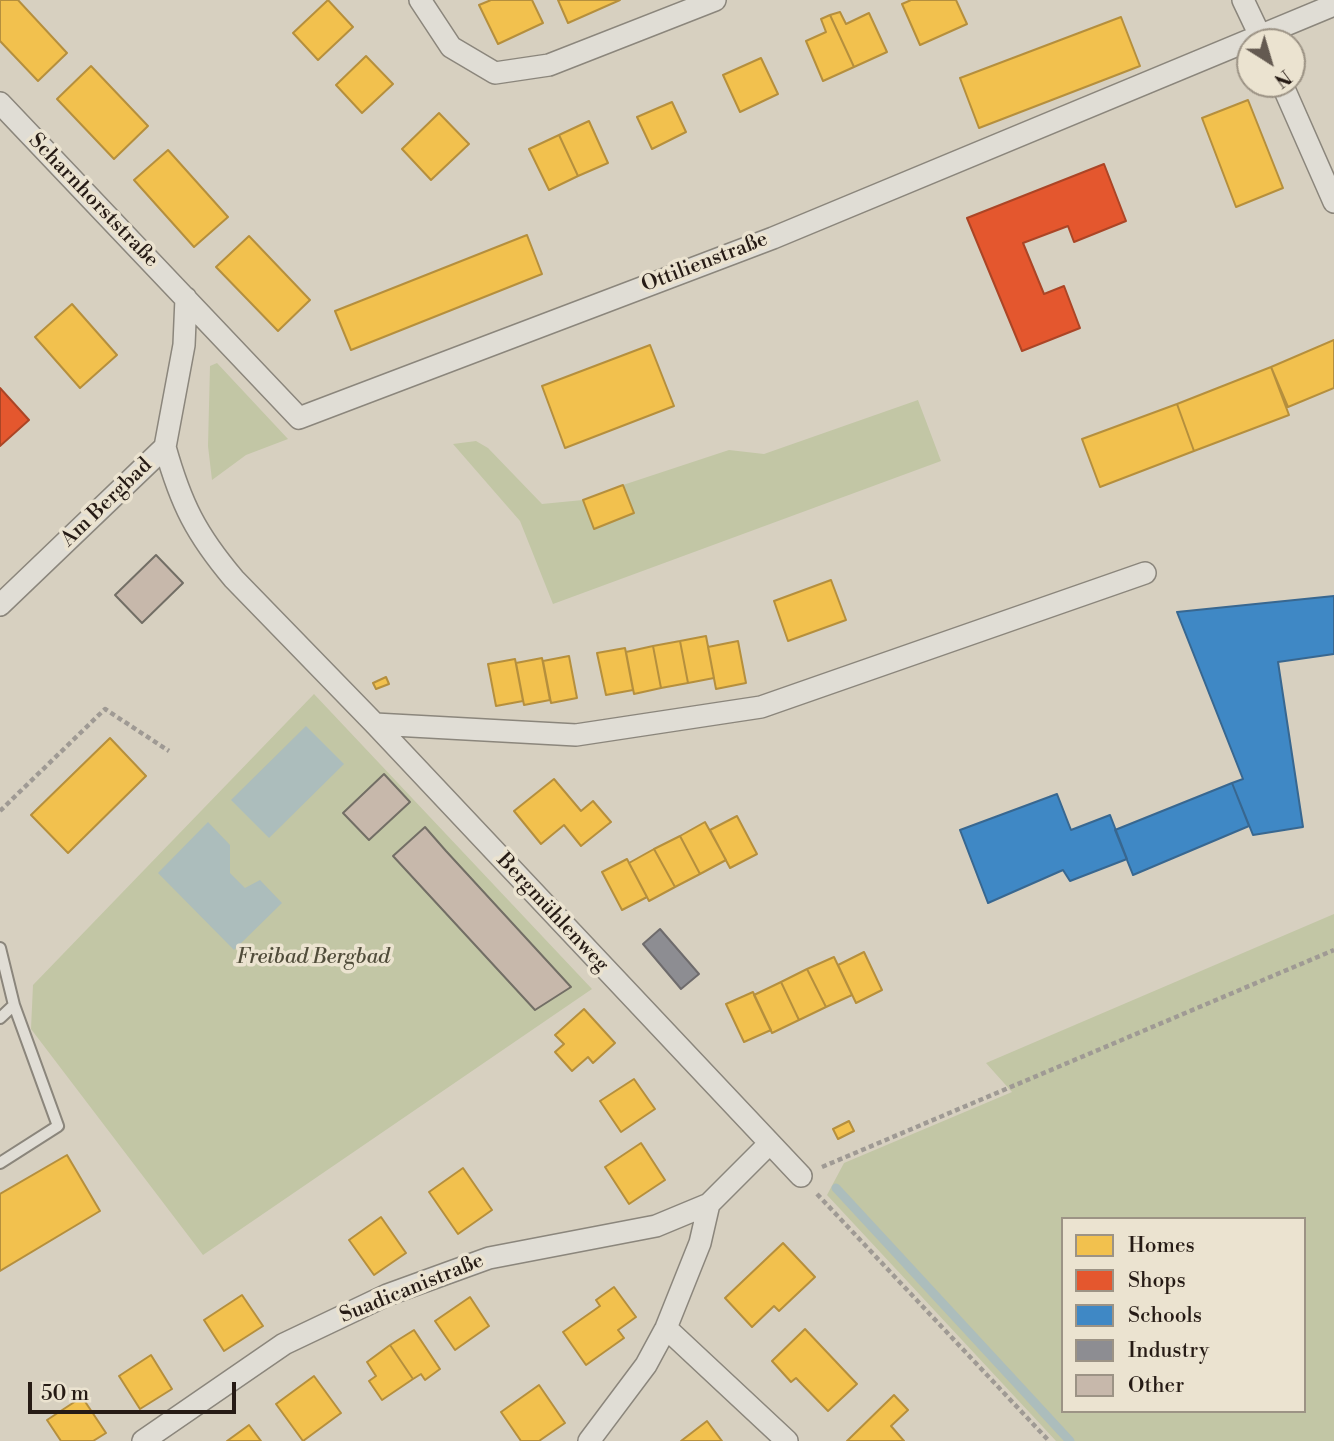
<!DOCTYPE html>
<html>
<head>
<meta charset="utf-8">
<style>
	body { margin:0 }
	#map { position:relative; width:1334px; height:1441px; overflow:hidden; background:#d7d0c0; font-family:"Libre Bodoni",serif }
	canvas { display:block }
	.legend { position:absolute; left:1061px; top:1217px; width:245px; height:196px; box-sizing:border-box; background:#ebe3d0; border:2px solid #9c9385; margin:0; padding:9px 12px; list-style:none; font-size:21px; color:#261b15 }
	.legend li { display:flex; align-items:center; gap:14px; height:35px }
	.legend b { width:35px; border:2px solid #9c9385 }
	.north { position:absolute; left:1236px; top:28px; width:70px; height:70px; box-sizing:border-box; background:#ebe3d0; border:2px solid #9c9385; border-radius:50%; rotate:143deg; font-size:19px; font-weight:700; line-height:28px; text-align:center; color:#261b15 }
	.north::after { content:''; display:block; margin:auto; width:24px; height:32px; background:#645a51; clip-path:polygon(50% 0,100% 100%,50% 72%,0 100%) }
	.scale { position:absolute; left:28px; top:1382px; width:208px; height:32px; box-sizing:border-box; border:4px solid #261b15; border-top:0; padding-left:9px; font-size:21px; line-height:24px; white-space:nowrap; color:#261b15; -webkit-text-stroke:5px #ebe3d0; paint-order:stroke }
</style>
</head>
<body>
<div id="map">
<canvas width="1334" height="1441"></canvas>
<ul class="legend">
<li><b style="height:19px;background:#f2c14e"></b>Homes</li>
<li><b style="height:19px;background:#e4572e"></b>Shops</li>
<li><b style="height:19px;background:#3f88c5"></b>Schools</li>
<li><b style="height:19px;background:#8d8d92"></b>Industry</li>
<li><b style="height:19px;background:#c7b8ab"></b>Other</li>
</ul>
<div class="north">N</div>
<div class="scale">50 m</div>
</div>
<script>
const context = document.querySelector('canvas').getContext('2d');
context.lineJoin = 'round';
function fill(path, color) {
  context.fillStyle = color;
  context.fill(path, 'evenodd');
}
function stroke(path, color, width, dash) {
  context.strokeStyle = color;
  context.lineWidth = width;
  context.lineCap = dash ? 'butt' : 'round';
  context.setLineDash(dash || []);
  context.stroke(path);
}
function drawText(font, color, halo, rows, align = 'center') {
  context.font = font + ' "Libre Bodoni",serif';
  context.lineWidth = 7;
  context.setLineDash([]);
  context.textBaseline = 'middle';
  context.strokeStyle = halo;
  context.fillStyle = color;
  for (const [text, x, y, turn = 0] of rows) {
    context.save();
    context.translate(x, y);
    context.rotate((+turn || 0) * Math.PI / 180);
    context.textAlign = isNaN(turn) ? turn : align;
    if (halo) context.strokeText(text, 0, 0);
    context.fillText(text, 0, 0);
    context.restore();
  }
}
fill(new Path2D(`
	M 217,363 L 288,439 L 246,455 L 212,480 L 208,446 L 210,366 Z
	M 918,400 L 941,461 L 553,604 L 520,521 L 453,444 L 476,441 L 488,448 L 542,504 L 583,500 L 594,529 L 633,513 L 623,485 L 729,450 L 764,454 Z
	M 314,694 L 592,989 L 203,1255 L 31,1029 L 33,985 Z
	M 1334,914 L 1334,1441 L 1056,1441 L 827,1195 L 844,1163 L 1012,1092 L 986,1063 ZM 1063,1219 L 1304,1219 L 1304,1411 L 1063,1411 Z`), '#c2c6a5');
fill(new Path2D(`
	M 306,726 L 344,764 L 269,838 L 231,800 Z
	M 208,822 L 230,845 L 230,873 L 245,888 L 260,880 L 282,903 L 234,950 L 158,873 Z`), '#acbdbc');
const homes = new Path2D(`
	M 0,0 L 18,0 L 67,53 L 38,81 L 0,41 Z
	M 328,0 L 353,27 L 318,60 L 293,33 Z
	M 491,0 L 532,0 L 543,23 L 498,44 L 479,5 Z
	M 558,0 L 620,0 L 568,23 Z
	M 911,0 L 956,0 L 967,24 L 920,45 L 902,4 Z
	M 840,12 L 846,24 L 869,13 L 887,52 L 854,67 L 830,15 Z
	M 830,15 L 854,67 L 823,81 L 806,41 L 826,32 L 821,19 Z
	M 1121,17 L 1140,66 L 979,128 L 960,78 Z
	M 366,56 L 393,84 L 362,113 L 336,85 Z
	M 761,58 L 778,94 L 740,112 L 723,75 Z
	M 91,66 L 148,126 L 114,159 L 57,99 Z
	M 1248,100 L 1283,188 L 1236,207 L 1202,118 Z
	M 672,102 L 686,132 L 652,149 L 637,117 Z
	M 439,113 L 469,144 L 431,180 L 402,149 Z
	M 589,121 L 608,163 L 578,176 L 559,135 Z
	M 559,135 L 578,176 L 549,190 L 529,149 Z
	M 168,150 L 228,217 L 194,247 L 134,180 Z
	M 527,235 L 542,274 L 351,350 L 335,311 Z
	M 249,236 L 310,300 L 278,331 L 216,267 Z
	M 72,304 L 117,355 L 80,388 L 35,337 Z
	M 1334,340 L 1334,388 L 1288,407 L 1271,367 Z
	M 650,345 L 674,406 L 565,448 L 542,386 Z
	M 1271,367 L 1289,415 L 1194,451 L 1177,404 Z
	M 1177,404 L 1194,451 L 1100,487 L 1082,439 Z
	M 623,485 L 634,513 L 594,529 L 583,500 Z
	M 831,580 L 846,620 L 788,641 L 774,601 Z
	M 706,636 L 714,678 L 688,683 L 680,641 Z
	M 680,641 L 688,683 L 661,688 L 653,646 Z
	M 738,641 L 746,683 L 716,689 L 708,647 Z
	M 653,646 L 661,688 L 634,694 L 626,652 Z
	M 625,648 L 633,690 L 606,695 L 597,653 Z
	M 569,656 L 577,698 L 551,703 L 543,661 Z
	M 542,658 L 550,700 L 524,705 L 516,663 Z
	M 515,659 L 523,701 L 496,706 L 488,664 Z
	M 386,677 L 389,684 L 376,689 L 373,683 Z
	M 110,738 L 146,776 L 68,853 L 31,815 Z
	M 554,779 L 581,811 L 593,801 L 611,822 L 581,846 L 564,825 L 541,844 L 514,811 Z
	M 737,816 L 757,854 L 730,868 L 710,830 Z
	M 705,822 L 726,860 L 700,874 L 680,836 Z
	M 680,836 L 700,874 L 675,887 L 654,849 Z
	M 654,849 L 675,887 L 649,901 L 629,863 Z
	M 627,859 L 647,897 L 622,910 L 602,872 Z
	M 864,952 L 882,990 L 856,1003 L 838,965 Z
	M 834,957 L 852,995 L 826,1007 L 807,969 Z
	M 807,969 L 826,1007 L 799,1020 L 781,982 Z
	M 781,982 L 799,1020 L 772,1033 L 754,995 Z
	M 753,992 L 771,1030 L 744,1042 L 726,1004 Z
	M 584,1009 L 615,1043 L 593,1063 L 588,1057 L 572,1071 L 555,1052 L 564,1044 L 555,1035 Z
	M 634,1079 L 655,1109 L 621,1132 L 600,1101 Z
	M 849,1121 L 854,1131 L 838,1139 L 833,1129 Z
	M 641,1143 L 665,1180 L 629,1204 L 605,1167 Z
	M 67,1155 L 100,1211 L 0,1271 L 0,1194 Z
	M 463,1168 L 492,1210 L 458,1234 L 429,1192 Z
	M 381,1217 L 406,1253 L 374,1275 L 349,1240 Z
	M 783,1243 L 815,1277 L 779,1311 L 774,1306 L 752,1327 L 725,1298 Z
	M 614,1287 L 636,1317 L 618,1330 L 624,1338 L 586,1365 L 563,1332 L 600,1306 L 596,1300 Z
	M 242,1295 L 263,1326 L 224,1351 L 204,1320 Z
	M 470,1297 L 489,1326 L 455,1350 L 435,1321 Z
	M 805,1329 L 857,1384 L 828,1411 L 796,1378 L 791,1382 L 772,1361 Z
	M 414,1330 L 440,1369 L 425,1380 L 421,1374 L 413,1379 L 390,1345 Z
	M 390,1345 L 413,1379 L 382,1400 L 369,1381 L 376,1376 L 367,1362 Z
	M 151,1355 L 172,1389 L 140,1409 L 119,1376 Z
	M 314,1376 L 341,1413 L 303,1441 L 276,1404 Z
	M 539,1385 L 565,1423 L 539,1441 L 521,1441 L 501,1412 Z
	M 894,1395 L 908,1410 L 891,1426 L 904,1441 L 847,1441 Z
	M 82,1397 L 106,1433 L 93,1441 L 61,1441 L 47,1420 Z
	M 707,1421 L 722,1441 L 681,1441 Z
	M 249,1425 L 261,1441 L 227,1441 Z`);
fill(homes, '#f2c14e');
stroke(homes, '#b58f3d', 2);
const shops = new Path2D(`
	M 1104,164 L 1126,221 L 1074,242 L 1068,226 L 1023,243 L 1044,294 L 1064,286 L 1080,328 L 1022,351 L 967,218 Z
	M 0,388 L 29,420 L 0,446 Z`);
fill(shops, '#e4572e');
stroke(shops, '#ab4526', 2);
const schools = new Path2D(`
	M 1334,596 L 1334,654 L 1278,662 L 1303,827 L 1253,835 L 1232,783 L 1243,779 L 1177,612 Z
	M 1232,783 L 1249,826 L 1133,875 L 1115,830 Z
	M 1057,794 L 1071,830 L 1110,815 L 1127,859 L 1070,881 L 1063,870 L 988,903 L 960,830 Z`);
fill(schools, '#3f88c5');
stroke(schools, '#386790', 2);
const industry = new Path2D(`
	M 660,929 L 699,974 L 681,989 L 643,944 Z`);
fill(industry, '#8d8d92');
stroke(industry, '#6e6b6c', 2);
stroke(new Path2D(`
	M 836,1188 L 1070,1441`), '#acbdbc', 9);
const building = new Path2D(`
	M 156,555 L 183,583 L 142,623 L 115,595 Z
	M 384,774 L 410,802 L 369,840 L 343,813 Z
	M 425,827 L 446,851 L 571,987 L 535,1010 L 393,856 Z`);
fill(building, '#c7b8ab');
stroke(building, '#726e65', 2);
const service = new Path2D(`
	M 0,948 L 14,1005 L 58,1126 L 0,1163
	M 0,1018 L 14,1005`);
const minor = new Path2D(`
	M 420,0 L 451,47 L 495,73 L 549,65 L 715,0
	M 1243,0 L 1263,42
	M 1282,84 L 1334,202
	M 0,103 L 299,418 L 773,238 L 1334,5
	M 165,447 C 181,504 196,534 234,579 L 375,724 L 801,1176
	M 0,605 L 165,447 L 184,345 L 186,298
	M 375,724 L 576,735 L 761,707 L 1145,573
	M 666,1328 L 787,1441
	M 143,1441 L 284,1344 L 387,1295 L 489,1258 L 656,1226 L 709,1204
	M 589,1441 L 646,1365 L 666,1328 L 700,1243 L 709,1204 L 768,1145`);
stroke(service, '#8b867c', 14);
stroke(minor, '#8b867c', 24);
stroke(new Path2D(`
	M 0,811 L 105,709 L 169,751
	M 822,1167 L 1334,950
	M 817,1194 L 1049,1441`), '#9f9a94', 4.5, [5, 3.5]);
stroke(service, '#e0ddd5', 10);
stroke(minor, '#e0ddd5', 21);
drawText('21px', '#261b15', '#ebe3d0', [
	["Scharnhorststraße",93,201,46],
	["Ottilienstraße",705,263,-21],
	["Am Bergbad",107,503,-44],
	["Bergmühlenweg",552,913,47],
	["Suadicanistraße",412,1289,-22]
]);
drawText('italic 21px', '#504c3a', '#ebe3d0', [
	["Freibad Bergbad",313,958]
]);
</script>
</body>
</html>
